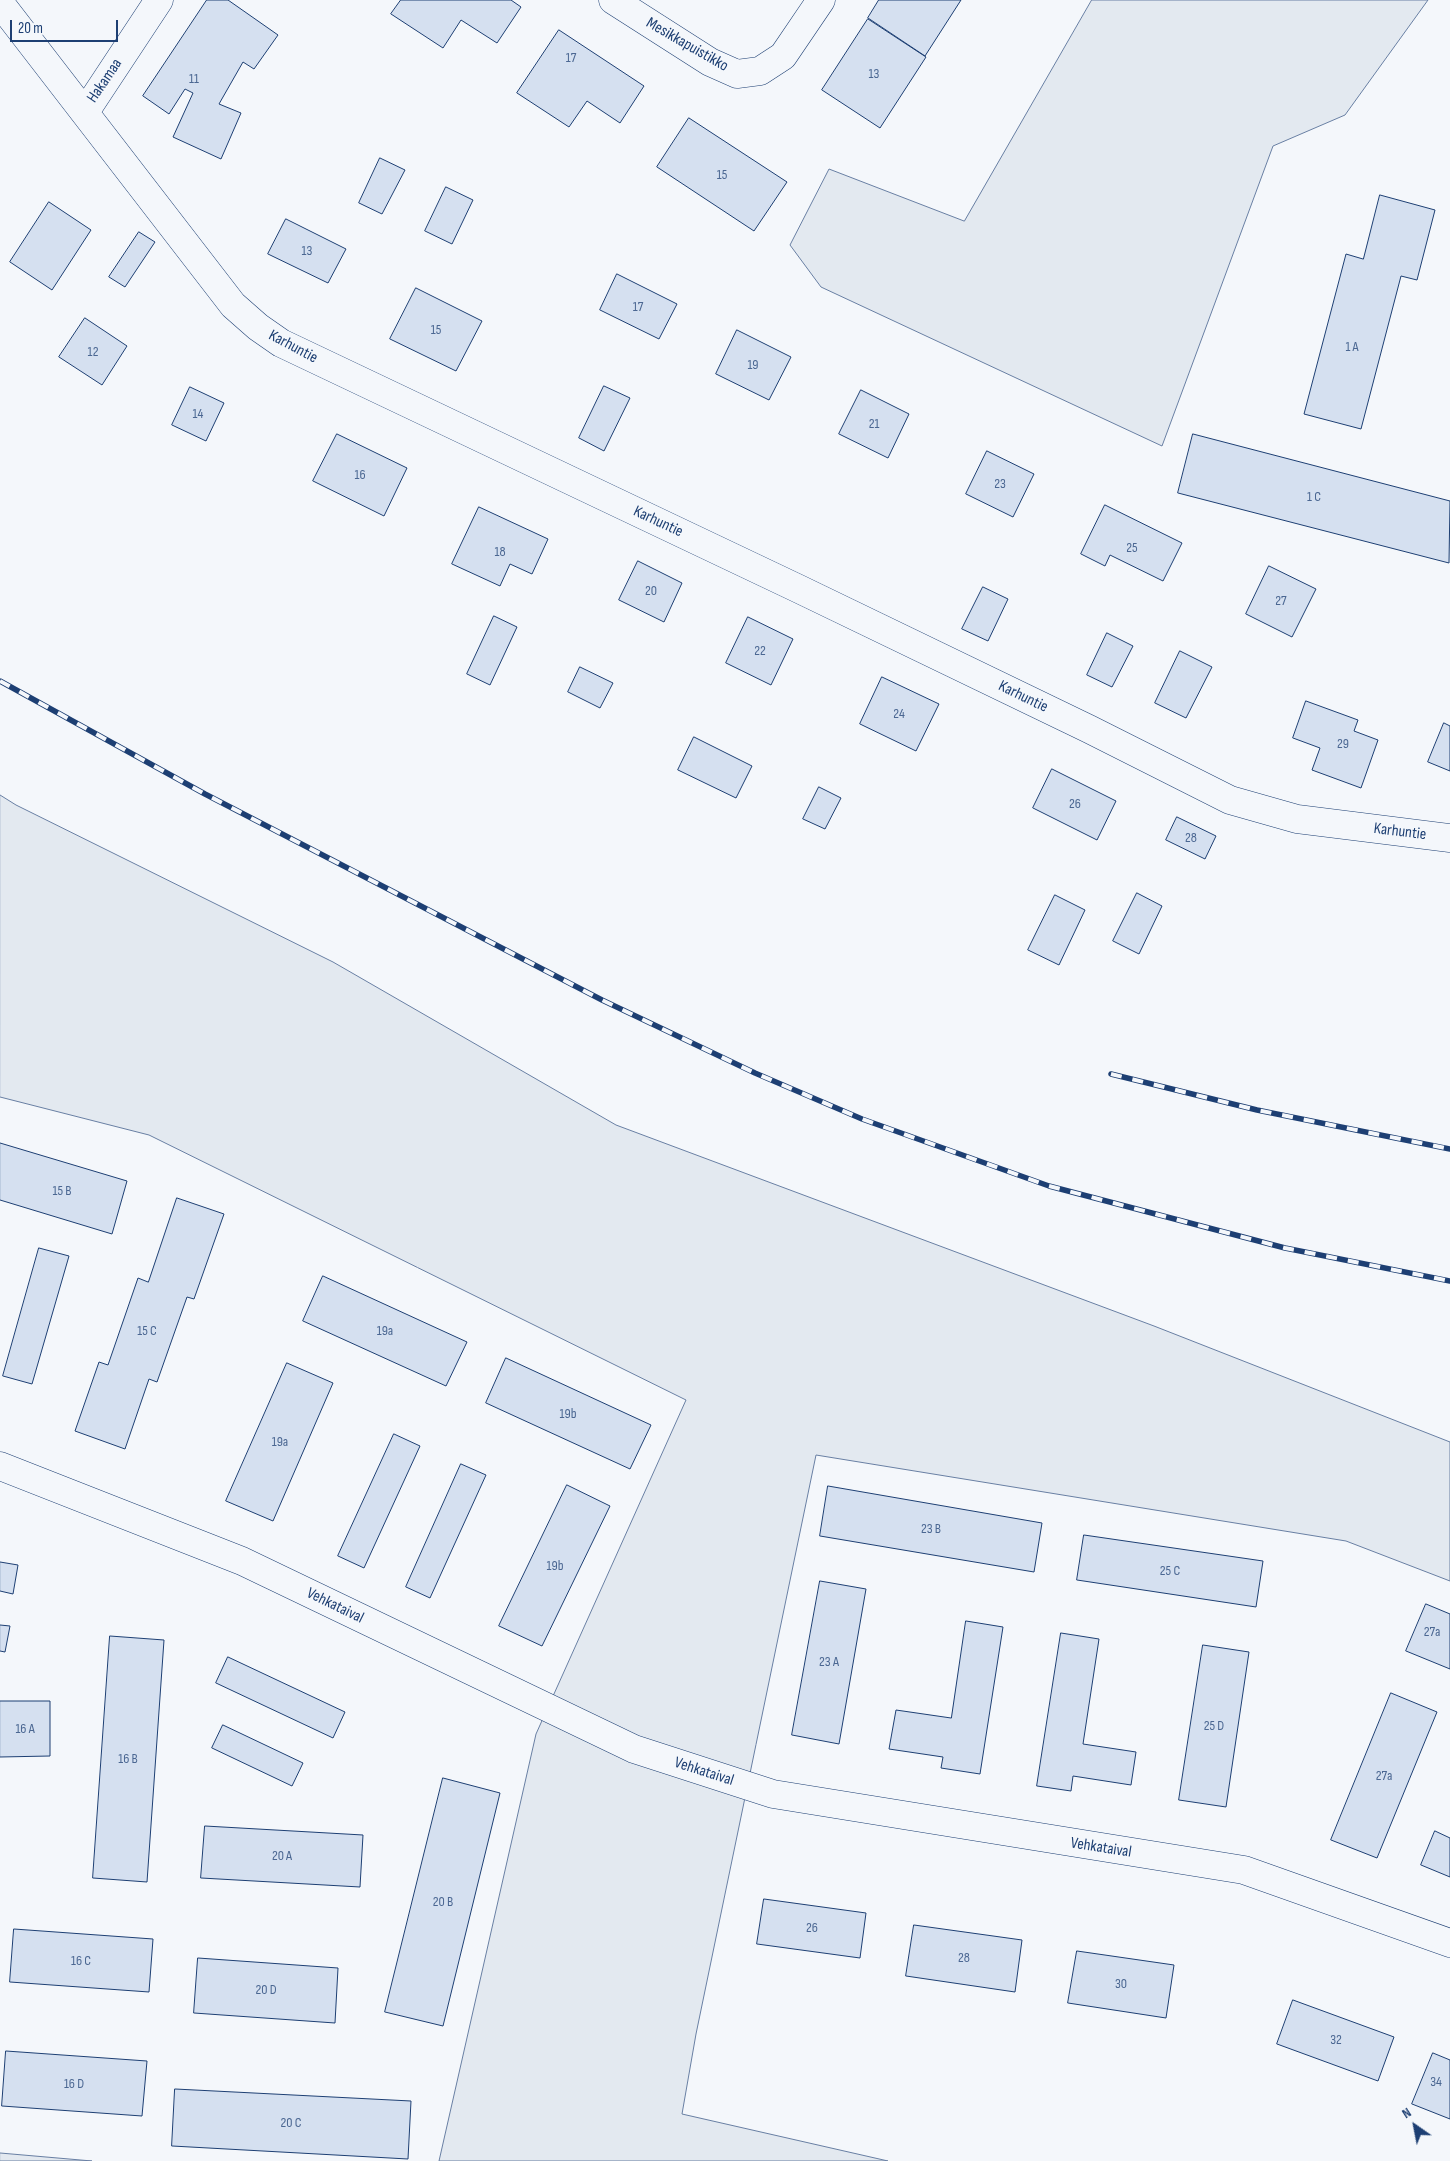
<!DOCTYPE html>
<html>
<head>
<meta charset="utf-8">
<style>
	body { margin:0 }
	#map { position:relative; width:1450px; height:2161px; overflow:hidden; background:#f4f7fb; font-family:"Sofia Sans Condensed",sans-serif }
	canvas { display:block }
	.north { position:absolute; left:1390px; top:2101px; width:50px; height:50px; -webkit-text-stroke:4px #f4f7fb; paint-order:stroke; rotate:327deg; font-size:14px; font-weight:700; line-height:20px; text-align:center; color:#1d3f73 }
	.north::after { content:''; display:block; margin:auto; width:18px; height:22px; background:#1d3f73; clip-path:polygon(50% 0,100% 100%,50% 72%,0 100%) }
	.scale { position:absolute; left:10px; top:20px; width:108px; height:22px; box-sizing:border-box; border:2px solid #1d3f73; border-top:0; padding-left:6px; font-size:15px; line-height:18px; white-space:nowrap; color:#1d3f73; -webkit-text-stroke:4px #f4f7fb; paint-order:stroke }
</style>
</head>
<body>
<div id="map">
<canvas width="1450" height="2161"></canvas>
<div class="north">N</div>
<div class="scale">20 m</div>
</div>
<script>
const context = document.querySelector('canvas').getContext('2d');
context.lineJoin = 'round';
function fill(path, color) {
  context.fillStyle = color;
  context.fill(path, 'evenodd');
}
function stroke(path, color, width, dash) {
  context.strokeStyle = color;
  context.lineWidth = width;
  context.lineCap = dash ? 'butt' : 'round';
  context.setLineDash(dash || []);
  context.stroke(path);
}
function drawText(font, color, halo, rows, align = 'center') {
  context.font = font + ' "Sofia Sans Condensed",sans-serif';
  context.lineWidth = 4;
  context.setLineDash([]);
  context.textBaseline = 'middle';
  context.strokeStyle = halo;
  context.fillStyle = color;
  for (const [text, x, y, turn = 0] of rows) {
    context.save();
    context.translate(x, y);
    context.rotate((+turn || 0) * Math.PI / 180);
    context.textAlign = isNaN(turn) ? turn : align;
    if (halo) context.strokeText(text, 0, 0);
    context.fillText(text, 0, 0);
    context.restore();
  }
}
const green = new Path2D(`
	M 1092,0 L 1428,0 L 1345,115 L 1273,146 L 1162,446 L 821,287 L 790,245 L 829,169 L 964,221 Z
	M 0,795 L 16,805 L 333,962 L 616,1125 L 1154,1326 L 1450,1442 L 1450,1581 L 1346,1541 L 816,1455 L 696,2034 L 682,2114 L 888,2161 L 439,2161 L 536,1734 L 686,1400 L 149,1135 L 0,1097 Z
	M 0,2153 L 92,2161 L 0,2161 Z`);
fill(green, '#e3e9f0');
stroke(green, '#687fa3', 1);
const building = new Path2D(`
	M 207,0 L 228,0 L 278,35 L 254,69 L 243,62 L 219,104 L 241,113 L 221,159 L 173,137 L 193,93 L 185,89 L 169,114 L 143,96 Z
	M 401,0 L 511,0 L 521,7 L 497,43 L 461,20 L 443,48 L 391,14 Z
	M 879,0 L 961,0 L 925,56 L 868,18 Z
	M 868,19 L 926,57 L 880,128 L 822,90 Z
	M 559,30 L 644,86 L 620,123 L 587,101 L 569,127 L 517,93 Z
	M 689,118 L 787,182 L 754,231 L 657,167 Z
	M 380,158 L 405,170 L 382,214 L 359,203 Z
	M 446,187 L 473,200 L 452,244 L 425,231 Z
	M 1380,195 L 1435,210 L 1417,280 L 1401,276 L 1361,429 L 1304,414 L 1346,254 L 1363,259 Z
	M 49,202 L 91,230 L 52,290 L 10,262 Z
	M 286,219 L 346,249 L 328,283 L 268,254 Z
	M 139,232 L 155,242 L 125,287 L 109,277 Z
	M 617,274 L 677,304 L 659,339 L 600,310 Z
	M 416,288 L 482,321 L 456,371 L 390,339 Z
	M 85,318 L 127,346 L 102,385 L 59,357 Z
	M 737,330 L 791,357 L 769,400 L 716,374 Z
	M 604,386 L 630,398 L 604,451 L 579,438 Z
	M 190,387 L 224,403 L 206,441 L 172,425 Z
	M 861,390 L 909,414 L 888,458 L 839,434 Z
	M 337,434 L 407,468 L 384,516 L 313,481 Z
	M 1193,434 L 1450,501 L 1449,563 L 1178,493 Z
	M 987,451 L 1034,474 L 1013,517 L 966,494 Z
	M 1105,505 L 1182,543 L 1163,581 L 1110,555 L 1105,566 L 1081,554 Z
	M 479,507 L 548,539 L 532,574 L 510,564 L 500,586 L 452,564 Z
	M 638,561 L 682,583 L 664,622 L 619,600 Z
	M 1269,566 L 1316,589 L 1292,637 L 1246,614 Z
	M 983,587 L 1008,599 L 988,641 L 962,629 Z
	M 494,616 L 517,627 L 490,685 L 467,674 Z
	M 748,617 L 793,639 L 771,685 L 726,663 Z
	M 1107,633 L 1133,646 L 1112,687 L 1087,675 Z
	M 1180,651 L 1212,667 L 1186,718 L 1155,703 Z
	M 580,667 L 613,683 L 600,708 L 568,692 Z
	M 882,677 L 939,704 L 916,751 L 860,724 Z
	M 1306,701 L 1358,720 L 1354,731 L 1378,740 L 1361,788 L 1312,770 L 1320,748 L 1293,738 Z
	M 1444,723 L 1450,726 L 1450,771 L 1428,762 Z
	M 694,737 L 752,766 L 736,798 L 678,770 Z
	M 1052,769 L 1116,801 L 1097,840 L 1033,808 Z
	M 819,787 L 841,798 L 825,829 L 803,819 Z
	M 1177,817 L 1216,836 L 1205,859 L 1166,840 Z
	M 1137,893 L 1162,906 L 1139,954 L 1113,941 Z
	M 1055,895 L 1085,910 L 1059,965 L 1028,950 Z
	M 0,1143 L 127,1181 L 112,1234 L 0,1200 Z
	M 177,1198 L 224,1214 L 194,1299 L 187,1297 L 157,1382 L 149,1379 L 125,1449 L 75,1431 L 99,1362 L 108,1365 L 138,1278 L 148,1282 Z
	M 39,1248 L 69,1256 L 32,1384 L 3,1376 Z
	M 323,1276 L 467,1342 L 446,1386 L 303,1321 Z
	M 506,1358 L 651,1425 L 630,1469 L 486,1403 Z
	M 287,1363 L 333,1383 L 273,1521 L 226,1501 Z
	M 394,1434 L 420,1446 L 364,1568 L 338,1556 Z
	M 461,1464 L 486,1475 L 430,1598 L 406,1587 Z
	M 567,1485 L 610,1506 L 542,1646 L 499,1626 Z
	M 828,1486 L 1042,1523 L 1034,1572 L 820,1536 Z
	M 1084,1535 L 1263,1561 L 1256,1607 L 1077,1580 Z
	M 0,1562 L 18,1565 L 13,1594 L 0,1591 Z
	M 820,1581 L 866,1589 L 839,1744 L 792,1735 Z
	M 1426,1604 L 1450,1614 L 1450,1669 L 1406,1651 Z
	M 966,1621 L 1003,1627 L 980,1774 L 941,1768 L 943,1757 L 889,1749 L 896,1710 L 951,1718 Z
	M 0,1625 L 10,1626 L 5,1652 L 0,1651 Z
	M 1061,1633 L 1099,1639 L 1083,1744 L 1136,1752 L 1131,1785 L 1073,1776 L 1071,1791 L 1037,1786 Z
	M 110,1636 L 164,1640 L 147,1882 L 93,1878 Z
	M 1203,1645 L 1249,1652 L 1226,1807 L 1179,1800 Z
	M 228,1657 L 345,1712 L 333,1738 L 216,1683 Z
	M 1391,1693 L 1437,1712 L 1377,1858 L 1331,1840 Z
	M 0,1701 L 50,1701 L 50,1756 L 0,1757 Z
	M 223,1725 L 303,1763 L 292,1786 L 212,1748 Z
	M 443,1778 L 500,1793 L 443,2026 L 385,2012 Z
	M 205,1826 L 363,1835 L 360,1887 L 201,1878 Z
	M 1435,1831 L 1450,1838 L 1450,1877 L 1421,1865 Z
	M 764,1899 L 866,1913 L 860,1958 L 757,1944 Z
	M 914,1925 L 1022,1940 L 1015,1992 L 906,1976 Z
	M 14,1929 L 153,1939 L 149,1992 L 10,1982 Z
	M 1077,1951 L 1174,1965 L 1166,2018 L 1068,2003 Z
	M 198,1958 L 338,1968 L 335,2023 L 194,2013 Z
	M 1293,2000 L 1394,2037 L 1378,2081 L 1277,2044 Z
	M 6,2051 L 147,2061 L 142,2116 L 2,2106 Z
	M 1433,2053 L 1450,2060 L 1450,2119 L 1412,2104 Z
	M 175,2089 L 411,2101 L 408,2159 L 172,2146 Z`);
fill(building, '#d5e0f0');
stroke(building, '#1d3f73', 1);
const minor = new Path2D(`
	M 613,0 L 710,62 L 737,74 L 760,71 L 783,56 L 821,0
	M 0,3 L 233,305 L 258,327 L 281,343 L 799,589 L 1089,729 L 1230,800 L 1297,819 L 1450,838
	M 85,112 L 159,0
	M 0,1466 L 242,1561 L 634,1749 L 773,1794 L 1244,1870 L 1450,1943`);
stroke(minor, '#1d3f73', 29);
stroke(minor, '#f4f7fb', 28);
const rail = new Path2D(`
	M 0,681 L 205,794 L 602,1000 L 755,1073 L 862,1119 L 1049,1186 L 1285,1248 L 1450,1281
	M 1111,1074 L 1257,1110 L 1450,1149`);
stroke(rail, '#1d3f73', 5.5);
stroke(rail, '#f4f7fb', 4, [11]);
drawText('14px', '#4b6792', null, [
	["17",571,58],
	["13",874,74],
	["11",194,79],
	["15",722,175],
	["13",307,251],
	["17",638,307],
	["15",436,330],
	["1 A",1352,347],
	["12",93,352],
	["19",753,365],
	["14",198,414],
	["21",874,424],
	["16",360,475],
	["23",1000,484],
	["1 C",1314,497],
	["25",1132,548],
	["18",500,552],
	["20",651,591],
	["27",1281,601],
	["22",760,651],
	["24",899,714],
	["29",1343,744],
	["26",1075,804],
	["28",1191,838],
	["15 B",62,1191],
	["15 C",147,1331],
	["19a",385,1331],
	["19b",568,1414],
	["19a",280,1442],
	["23 B",931,1529],
	["19b",555,1566],
	["25 C",1170,1571],
	["27a",1432,1632],
	["23 A",829,1662],
	["25 D",1214,1726],
	["16 A",25,1729],
	["16 B",128,1759],
	["27a",1384,1776],
	["20 A",282,1856],
	["20 B",443,1902],
	["26",812,1928],
	["28",964,1958],
	["16 C",81,1961],
	["30",1121,1984],
	["20 D",266,1990],
	["32",1336,2040],
	["34",1436,2082],
	["16 D",74,2084],
	["20 C",291,2123]
]);
drawText('16px', '#1d3f73', '#f4f7fb', [
	["Mesikkapuistikko",687,45,30],
	["Hakamaa",105,81,-56],
	["Karhuntie",293,347,28],
	["Karhuntie",658,522,25],
	["Karhuntie",1023,697,26],
	["Karhuntie",1400,832,7],
	["Vehkataival",335,1606,26],
	["Vehkataival",704,1772,18],
	["Vehkataival",1101,1848,9]
]);
</script>
</body>
</html>
